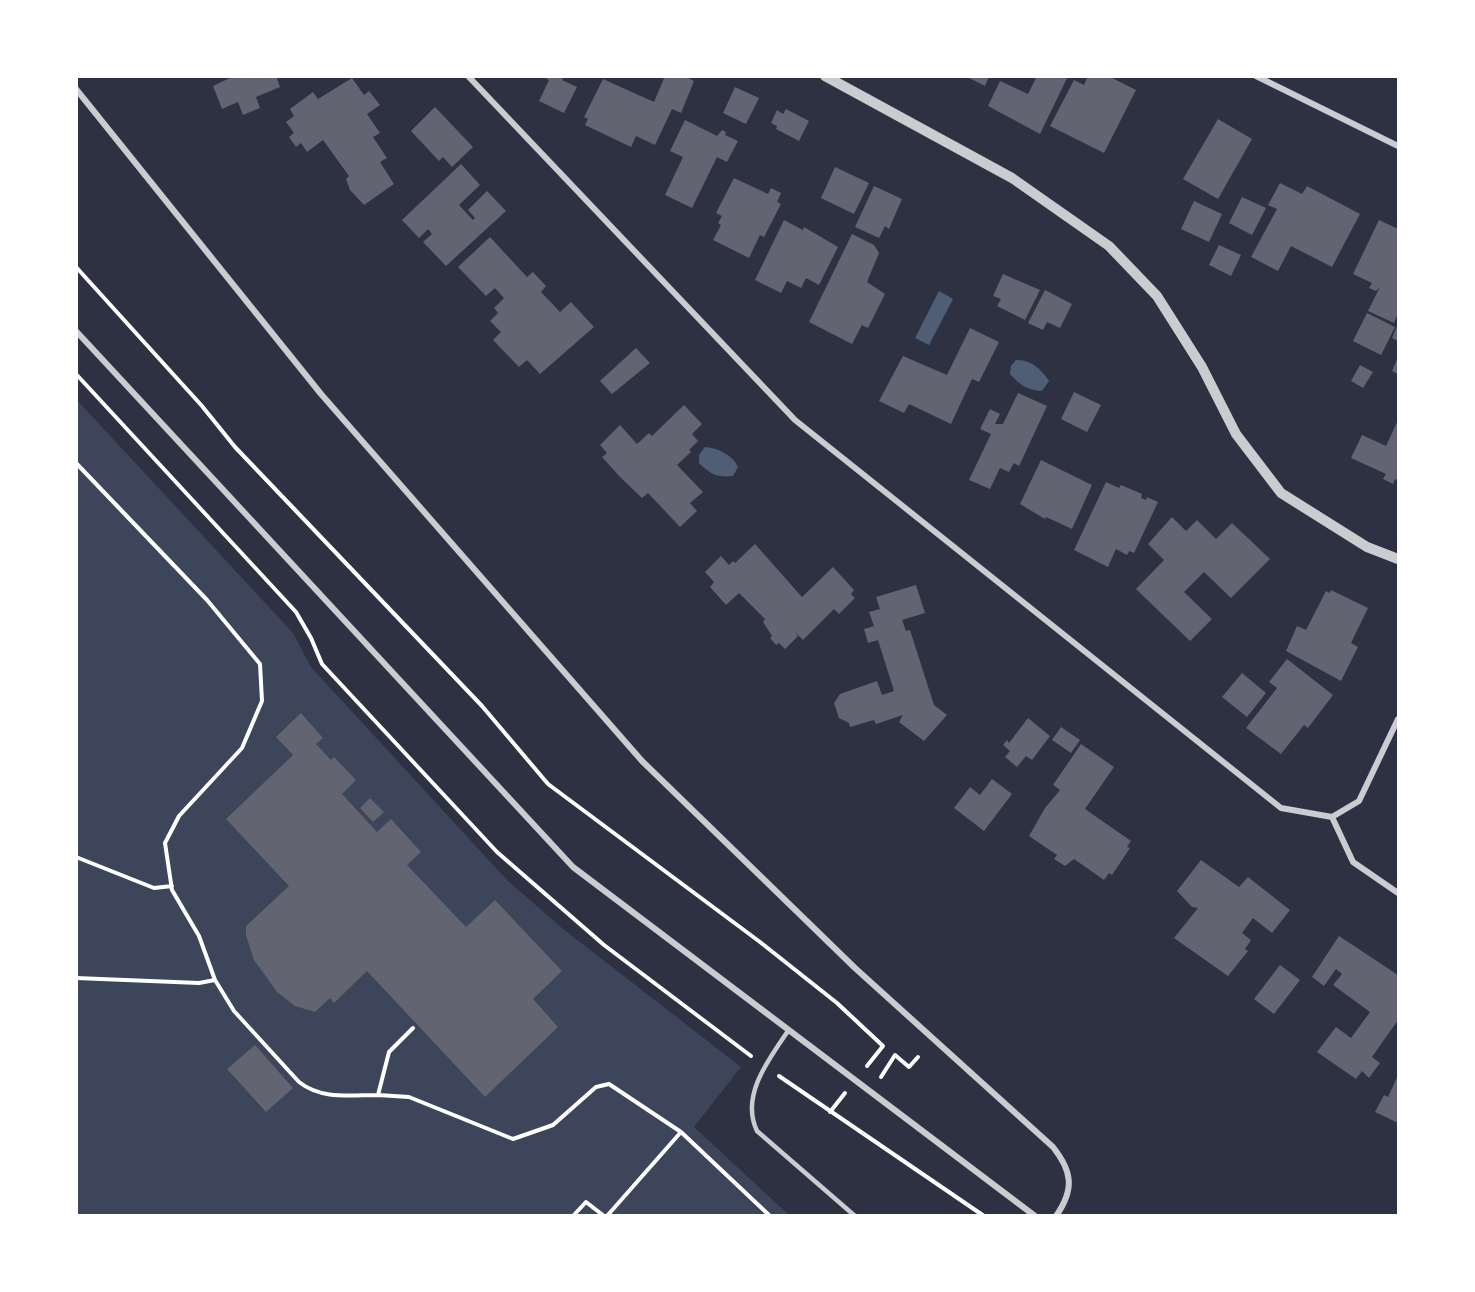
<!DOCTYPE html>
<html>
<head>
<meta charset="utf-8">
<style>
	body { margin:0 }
	#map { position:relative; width:1475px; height:1292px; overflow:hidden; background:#2d3142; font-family:"Open Sans",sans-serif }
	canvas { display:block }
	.frame { position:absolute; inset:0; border:78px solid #fff; pointer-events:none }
</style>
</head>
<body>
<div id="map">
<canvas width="1475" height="1292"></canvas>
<div class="frame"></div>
</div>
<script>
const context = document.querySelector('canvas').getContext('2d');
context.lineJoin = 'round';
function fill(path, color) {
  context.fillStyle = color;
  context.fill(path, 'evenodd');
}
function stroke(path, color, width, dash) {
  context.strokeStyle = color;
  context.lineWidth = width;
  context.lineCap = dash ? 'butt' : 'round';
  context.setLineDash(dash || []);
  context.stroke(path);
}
fill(new Path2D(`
	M 76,399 L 293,633 L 311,667 L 507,880 L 562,928 L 741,1067 L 694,1127 L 789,1215 L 77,1215 Z`), '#3c4559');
fill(new Path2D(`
	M 939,291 L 953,299 L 929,345 L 915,338 Z
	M 1016,360 C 1032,360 1040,368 1049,381 L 1042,391 C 1027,390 1020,385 1010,374 L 1011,366 Z
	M 705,447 C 718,448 733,455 738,467 L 733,476 C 717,478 710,474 699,463 L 699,455 Z`), '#4f5d75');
fill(new Path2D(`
	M 234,76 L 276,76 L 280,87 L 256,97 L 260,108 L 243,115 L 238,102 L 222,109 L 213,86 Z
	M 543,76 L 564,76 L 562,80 L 577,87 L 564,113 L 539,101 L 549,80 Z
	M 665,76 L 684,76 L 694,81 L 681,113 L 672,109 L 655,145 L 636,136 L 631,147 L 585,125 L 588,119 L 584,117 L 603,79 L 654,102 Z
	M 965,76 L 989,76 L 985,86 Z
	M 1037,76 L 1068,76 L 1040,134 L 988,106 L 1000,81 L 1028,94 Z
	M 1088,76 L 1108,76 L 1136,90 L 1104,153 L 1050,126 L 1074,80 L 1084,85 Z
	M 352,78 L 364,95 L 369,91 L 380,105 L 367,114 L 380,133 L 373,137 L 387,158 L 380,162 L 394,184 L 364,205 L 350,190 L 346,179 L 349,176 L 323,140 L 307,152 L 301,143 L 296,147 L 289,137 L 294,133 L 286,122 L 294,116 L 290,109 L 313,92 L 318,99 Z
	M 735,87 L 759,98 L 746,124 L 723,113 Z
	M 435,107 L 473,147 L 452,167 L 443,157 L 439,161 L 411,131 Z
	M 786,109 L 809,121 L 799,141 L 776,129 L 777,126 L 771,123 L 777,110 L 783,114 Z
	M 1218,119 L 1252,139 L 1218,199 L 1183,179 Z
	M 685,120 L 717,136 L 722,130 L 726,132 L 725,135 L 738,141 L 727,162 L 717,157 L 692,208 L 665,195 L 683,157 L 670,151 Z
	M 461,164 L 480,185 L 459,205 L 473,220 L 475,218 L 468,210 L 487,191 L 506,211 L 446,266 L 423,242 L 432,234 L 428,229 L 419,238 L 402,220 Z
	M 835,167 L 869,183 L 854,214 L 821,198 Z
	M 734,178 L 768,194 L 771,188 L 781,193 L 777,202 L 781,204 L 764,237 L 760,235 L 749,258 L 713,240 L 721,225 L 718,223 L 722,216 L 716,213 Z
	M 1280,183 L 1302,194 L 1307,186 L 1360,214 L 1332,267 L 1291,246 L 1278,271 L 1251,257 L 1277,209 L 1268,205 Z
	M 874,186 L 902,199 L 889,229 L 885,226 L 879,238 L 855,227 Z
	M 1242,197 L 1266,208 L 1252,235 L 1229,223 Z
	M 1194,201 L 1222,214 L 1209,242 L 1181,229 Z
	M 784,220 L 803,230 L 804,227 L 838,247 L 819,285 L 806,278 L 801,288 L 787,281 L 781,293 L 755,280 Z
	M 1379,220 L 1398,229 L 1398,313 L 1394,323 L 1368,311 L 1380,287 L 1376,291 L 1369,288 L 1372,283 L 1353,274 Z
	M 852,234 L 874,245 L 879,253 L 867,282 L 885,294 L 868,328 L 862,325 L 852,344 L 809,322 Z
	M 490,237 L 527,277 L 533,272 L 546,286 L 541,292 L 560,312 L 571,302 L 594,327 L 540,374 L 527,360 L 519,367 L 493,340 L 501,332 L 490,321 L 498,313 L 494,308 L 504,298 L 495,288 L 486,296 L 458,267 Z
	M 1219,245 L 1241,255 L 1231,276 L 1209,265 Z
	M 1003,274 L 1040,290 L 1025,320 L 997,306 L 1001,299 L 993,296 Z
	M 1045,290 L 1072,304 L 1060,328 L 1047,322 L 1043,330 L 1028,323 Z
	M 1367,313 L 1395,327 L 1381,355 L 1353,341 Z
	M 1398,324 L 1398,341 L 1392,338 Z
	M 970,328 L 999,342 L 979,382 L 972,379 L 951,424 L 909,404 L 904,413 L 879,401 L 903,356 L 947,375 Z
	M 636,348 L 650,363 L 612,394 L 600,381 Z
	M 1398,357 L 1398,374 L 1392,371 Z
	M 1360,365 L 1373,372 L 1363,388 L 1351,381 Z
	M 1074,392 L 1101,405 L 1087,432 L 1061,419 Z
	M 1018,393 L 1047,406 L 1019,466 L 1014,463 L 1009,472 L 1000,468 L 990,489 L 969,480 L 991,434 L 980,429 L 990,409 L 1000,414 L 995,424 L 1003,424 Z
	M 684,405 L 702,424 L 692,434 L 698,441 L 689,450 L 691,452 L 677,465 L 703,492 L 690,503 L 697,511 L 680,527 L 648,493 L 642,498 L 621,478 L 602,457 L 607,453 L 600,445 L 620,425 L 637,444 L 649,433 L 652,436 Z
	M 1398,420 L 1398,480 L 1395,479 L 1393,484 L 1383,479 L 1386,474 L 1351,458 L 1362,435 L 1386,446 Z
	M 1041,460 L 1092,485 L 1072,529 L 1046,517 L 1045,519 L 1020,504 Z
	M 1106,482 L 1119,488 L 1121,485 L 1142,494 L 1141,498 L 1146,500 L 1147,497 L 1158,502 L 1134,553 L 1129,551 L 1127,555 L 1116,549 L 1108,567 L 1074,550 Z
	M 1172,517 L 1186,531 L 1197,520 L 1216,539 L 1232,523 L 1270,559 L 1231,598 L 1204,572 L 1184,592 L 1212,619 L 1190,641 L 1136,589 L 1164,560 L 1148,544 Z
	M 755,544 L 802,597 L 833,567 L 854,590 L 851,594 L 855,598 L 839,614 L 834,609 L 803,640 L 794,631 L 798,636 L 785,649 L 779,643 L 776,645 L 770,638 L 772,636 L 763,622 L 765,619 L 739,593 L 726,605 L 710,587 L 714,582 L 705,572 L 721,556 L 729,565 L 733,561 L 735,563 Z
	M 916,585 L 925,613 L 902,620 L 906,631 L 910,630 L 934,705 L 947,715 L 924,741 L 899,722 L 903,715 L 876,724 L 874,720 L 850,727 L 849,723 L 839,718 L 834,703 L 840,694 L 877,681 L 882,695 L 894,691 L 878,640 L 868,643 L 864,629 L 874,626 L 869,612 L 880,609 L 876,597 Z
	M 1331,590 L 1368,608 L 1351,643 L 1358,647 L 1341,681 L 1286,651 L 1297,626 L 1306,630 L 1326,591 L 1330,593 Z
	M 1287,659 L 1333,695 L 1308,728 L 1304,725 L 1281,754 L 1246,728 L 1277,688 L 1269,682 Z
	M 1242,673 L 1266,693 L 1247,717 L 1222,697 Z
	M 301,713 L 323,738 L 316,744 L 331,760 L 334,757 L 356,780 L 342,794 L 377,832 L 391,819 L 421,852 L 407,865 L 466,927 L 495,900 L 562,971 L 533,999 L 558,1027 L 485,1097 L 367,971 L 334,1003 L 330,998 L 315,1012 L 295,1006 L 277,992 L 254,960 L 246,935 L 246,926 L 289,886 L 226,819 L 293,755 L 276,737 Z
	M 1028,718 L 1050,736 L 1032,760 L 1026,756 L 1017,767 L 1005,757 L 1010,751 L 1003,745 L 1007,740 L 1009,743 Z
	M 1061,727 L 1080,740 L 1071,753 L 1052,740 Z
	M 1081,744 L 1114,767 L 1085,809 L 1131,841 L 1127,847 L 1130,848 L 1112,875 L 1109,873 L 1104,880 L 1074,859 L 1065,866 L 1054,859 L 1057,855 L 1029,836 L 1045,808 L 1060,790 L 1053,785 Z
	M 992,779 L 1012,794 L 984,831 L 954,808 L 970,787 L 980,795 Z
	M 370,798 L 384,812 L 373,822 L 360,808 Z
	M 1201,860 L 1239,887 L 1248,877 L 1290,910 L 1272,933 L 1253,918 L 1242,933 L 1251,940 L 1245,949 L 1248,951 L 1228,976 L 1174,938 L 1198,908 L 1192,907 L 1177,891 Z
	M 1339,936 L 1398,975 L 1398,1020 L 1372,1057 L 1380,1063 L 1369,1078 L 1362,1071 L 1356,1079 L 1317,1052 L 1336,1027 L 1351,1038 L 1370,1012 L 1333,985 L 1342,974 L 1336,969 L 1324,986 L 1312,977 Z
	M 1280,965 L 1300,980 L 1274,1014 L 1254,999 Z
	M 255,1045 L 293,1088 L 266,1112 L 227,1069 Z
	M 1398,1075 L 1398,1123 L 1375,1112 L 1384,1095 L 1388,1097 Z`), '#626471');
stroke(new Path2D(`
	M 76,267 L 202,406 L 235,447 L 482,706 L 548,784 L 760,942 L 837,1003 L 883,1046 L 867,1066
	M 76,374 L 296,612 L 311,638 L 322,664 L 497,852 L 604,945 L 751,1056
	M 76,463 L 207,600 L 260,664 L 262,701 L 242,748 L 179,816 L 165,843 L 172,890 L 199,936 L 215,980 L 234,1011 L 299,1082 C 322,1100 350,1095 378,1095
	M 76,857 L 154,888 L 172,886
	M 76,978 L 199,983 L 215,980
	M 413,1028 L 389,1052 L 378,1095 L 409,1097 L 513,1139 L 553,1125 L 596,1087 L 609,1084 L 681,1132 L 770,1216
	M 779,1076 L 984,1216
	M 881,1077 L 895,1055 L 909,1067 L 918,1057
	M 830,1112 L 845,1093
	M 573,1216 L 586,1202 L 604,1216
	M 607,1216 L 681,1132`), '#fff', 4);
stroke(new Path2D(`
	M 788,1031 C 769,1059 740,1096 757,1131 L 855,1216`), '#caccd0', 4.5);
stroke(new Path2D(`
	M 468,76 L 795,420 L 1281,808 L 1332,817
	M 1256,76 L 1398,146
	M 76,89 L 321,394 L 642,761 L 855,968 L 1053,1147 C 1072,1171 1075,1189 1056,1216
	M 76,331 L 573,867 L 1035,1216
	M 1332,817 L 1359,801 L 1398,719
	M 1332,817 L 1353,862 L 1398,893`), '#caccd0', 6);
stroke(new Path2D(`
	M 825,76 L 1012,178 L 1109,246 L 1157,296 L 1202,367 L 1236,434 L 1281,493 L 1367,547 L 1398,559`), '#caccd0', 10);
</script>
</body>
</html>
